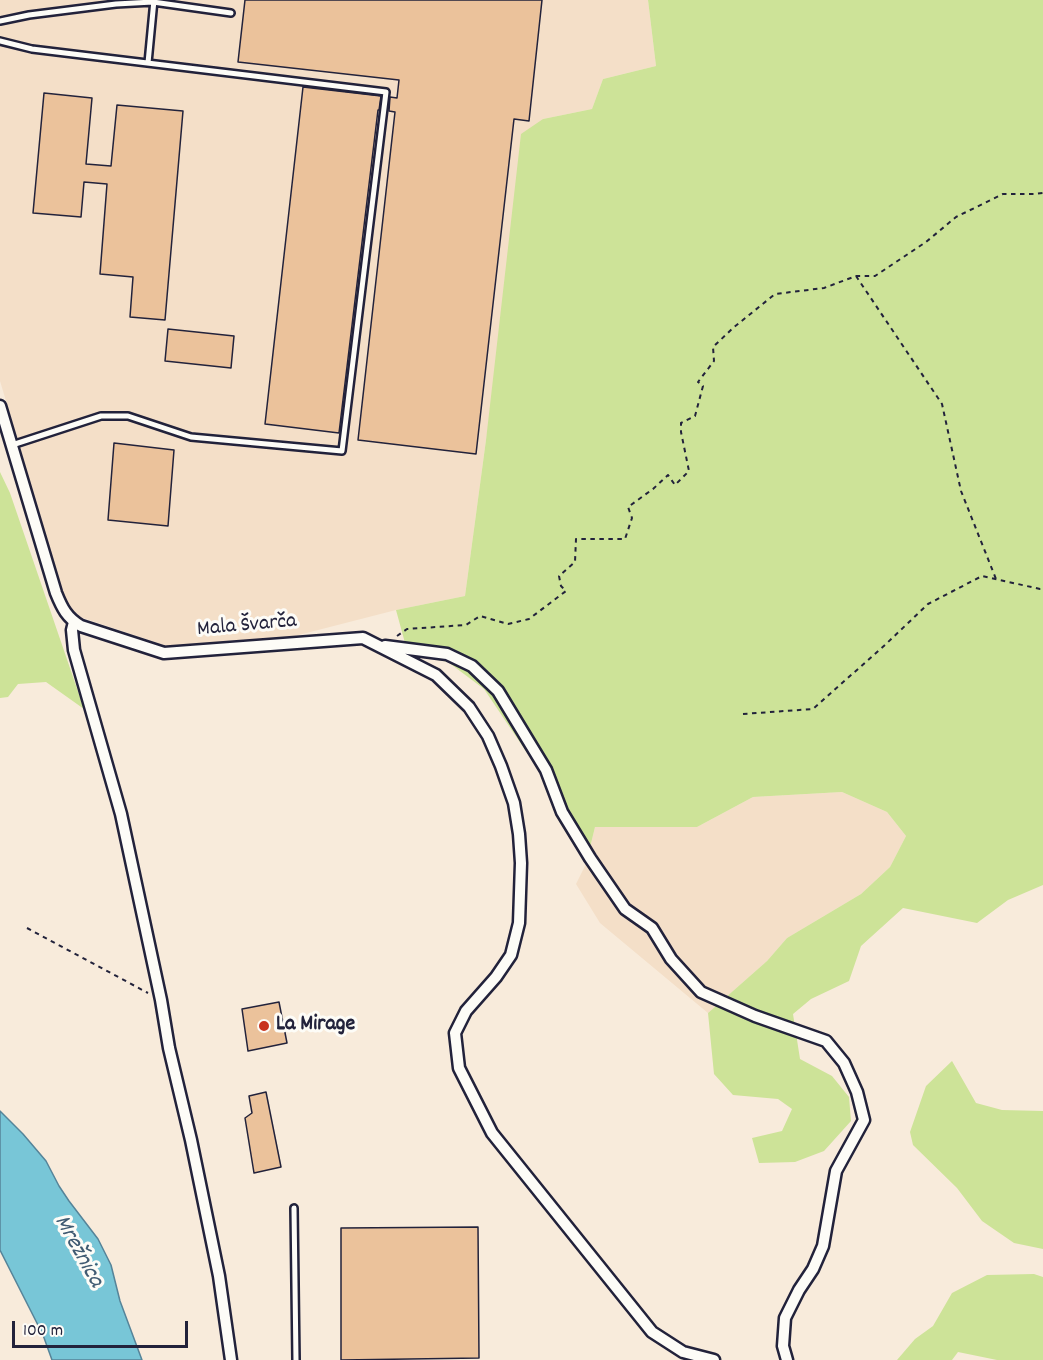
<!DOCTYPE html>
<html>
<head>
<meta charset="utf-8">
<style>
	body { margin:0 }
	#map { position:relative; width:1043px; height:1360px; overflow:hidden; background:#f8ebdb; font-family:Dekko,sans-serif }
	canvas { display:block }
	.scale { position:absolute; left:12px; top:1321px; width:176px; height:27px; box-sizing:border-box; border:3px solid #22223b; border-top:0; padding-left:8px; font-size:18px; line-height:21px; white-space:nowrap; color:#22223b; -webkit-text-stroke:4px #fdfcf7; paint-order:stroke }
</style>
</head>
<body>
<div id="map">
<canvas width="1043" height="1360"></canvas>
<div class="scale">100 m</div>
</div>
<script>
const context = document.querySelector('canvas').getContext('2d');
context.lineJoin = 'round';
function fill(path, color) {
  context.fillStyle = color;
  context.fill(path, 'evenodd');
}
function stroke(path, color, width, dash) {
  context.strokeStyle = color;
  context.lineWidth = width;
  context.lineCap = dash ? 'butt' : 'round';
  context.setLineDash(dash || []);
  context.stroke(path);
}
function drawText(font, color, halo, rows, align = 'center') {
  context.font = font + ' Dekko,sans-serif';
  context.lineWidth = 6;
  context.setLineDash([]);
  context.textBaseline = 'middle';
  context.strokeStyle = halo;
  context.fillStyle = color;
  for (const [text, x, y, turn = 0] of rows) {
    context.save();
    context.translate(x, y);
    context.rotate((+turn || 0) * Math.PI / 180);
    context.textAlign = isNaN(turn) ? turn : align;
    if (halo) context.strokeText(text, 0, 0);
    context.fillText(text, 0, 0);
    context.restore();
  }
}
fill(new Path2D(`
	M 0,0 L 648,0 L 656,66 L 603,79 L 592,109 L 543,119 L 486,440 L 465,596 L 396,610 L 287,638 L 167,646 L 80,617 L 64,603 L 20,447 L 0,381 Z
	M 842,792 L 887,812 L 906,836 L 890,867 L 861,894 L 787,938 L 767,961 L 708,1013 L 600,923 L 576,884 L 586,864 L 595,827 L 697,827 L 753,797 Z`), '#f4dfc8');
fill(new Path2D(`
	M 648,0 L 1043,0 L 1043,885 L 1008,900 L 977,923 L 903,908 L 861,946 L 849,981 L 811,999 L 793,1014 L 800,1059 L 832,1076 L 849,1097 L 851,1121 L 824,1151 L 795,1162 L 759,1163 L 752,1138 L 782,1131 L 792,1109 L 778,1099 L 733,1095 L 714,1074 L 708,1013 L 767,961 L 787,938 L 861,894 L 890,867 L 906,836 L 887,812 L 842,792 L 753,797 L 697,827 L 595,827 L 586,864 L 559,821 L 544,778 L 484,689 L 448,662 L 408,654 L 396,610 L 465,596 L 486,440 L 521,134 L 543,119 L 592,109 L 603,79 L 656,66 Z
	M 0,472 L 10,493 L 84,709 L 46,682 L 18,684 L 8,697 L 0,698 Z
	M 952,1061 L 976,1103 L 1002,1110 L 1043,1111 L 1043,1249 L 1014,1243 L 982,1221 L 957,1188 L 913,1145 L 910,1132 L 926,1086 Z
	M 1034,1274 L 1043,1277 L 1043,1360 L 997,1360 L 958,1352 L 952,1360 L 897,1360 L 915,1339 L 933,1326 L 952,1293 L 987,1275 Z`), '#cde398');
const water = new Path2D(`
	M 0,1111 L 23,1134 L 46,1161 L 59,1186 L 69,1201 L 98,1239 L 111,1265 L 120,1301 L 142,1360 L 52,1360 L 43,1335 L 0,1250 Z`);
fill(water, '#78c6d7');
stroke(water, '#568499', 1.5);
const building = new Path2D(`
	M 245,0 L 542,0 L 529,121 L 514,119 L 476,454 L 358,440 L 395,112 L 389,111 L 390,97 L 397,98 L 399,80 L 238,62 Z
	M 303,87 L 381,96 L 379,110 L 378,110 L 339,433 L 265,424 Z
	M 44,93 L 92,98 L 86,164 L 111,166 L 117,105 L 183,111 L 165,320 L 130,317 L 133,277 L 100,274 L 107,184 L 84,182 L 81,217 L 33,213 Z
	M 168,329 L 234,336 L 231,368 L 165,361 Z
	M 114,443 L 174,450 L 168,526 L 108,520 Z
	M 279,1002 L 287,1043 L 248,1051 L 242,1009 Z
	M 266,1092 L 281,1167 L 254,1173 L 245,1118 L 252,1113 L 249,1096 Z
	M 478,1227 L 479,1358 L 341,1360 L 341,1228 Z`);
fill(building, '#ebc29b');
stroke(building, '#22223b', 1.5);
const service = new Path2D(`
	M 0,21 L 29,15 L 116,4 L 153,2 L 231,13
	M 0,41 L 32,49 L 386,92 L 342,451 L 191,437 L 128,416 L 101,416 L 12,445
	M 148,63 L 154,0
	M 294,1208 L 296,1360`);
const minor = new Path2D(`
	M 0,406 L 56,593 C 62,608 67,618 81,626 L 164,653 L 363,638 L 436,675 L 469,707 L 488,736 L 501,766 L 514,803 L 519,834 L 521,863 L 519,923 L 511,955 L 496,977 L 466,1011 L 455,1033 L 459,1068 L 492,1133 L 652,1332 L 683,1352 L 714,1360
	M 74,622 L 72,630 L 74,650 L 121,814 L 161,1000 L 169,1048 L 191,1140 L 219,1276 L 231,1360
	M 385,646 L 447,654 L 472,666 L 498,691 L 546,770 L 562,812 L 590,858 L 625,909 L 652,928 L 671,959 L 701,992 L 755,1016 L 826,1041 L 844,1063 L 857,1092 L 864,1120 L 836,1171 L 823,1246 L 813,1269 L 799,1290 L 785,1318 L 783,1346 L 787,1360`);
stroke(service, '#22223b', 10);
stroke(minor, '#22223b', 15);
stroke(new Path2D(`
	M 856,276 L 942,404 L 961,491 L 996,579
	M 397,636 L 407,629 L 466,625 L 480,616 L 508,624 L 529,619 L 566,591 L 561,586 L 559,576 L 575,562 L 576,539 L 625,539 L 632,518 L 628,507 L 653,489 L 668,475 L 675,485 L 689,471 L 681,432 L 681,423 L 695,416 L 703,386 L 698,382 L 714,361 L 713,347 L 733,328 L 775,294 L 824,288 L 856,276 L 875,276 L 926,242 L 956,217 L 1003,194 L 1034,194 L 1043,193
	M 743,714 L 813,709 L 886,644 L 928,604 L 982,576 L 1040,589 L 1043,589
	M 27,928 L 148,993`), '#22223b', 2, [4.5, 4.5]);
stroke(service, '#fdfcf7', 5);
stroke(minor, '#fdfcf7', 10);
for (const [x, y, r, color] of [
	[264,1026,6,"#c8321e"]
]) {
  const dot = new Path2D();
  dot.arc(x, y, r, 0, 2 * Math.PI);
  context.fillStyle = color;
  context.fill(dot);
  stroke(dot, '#fdfcf7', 2);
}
drawText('22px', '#22223b', '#fdfcf7', [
	["Mala Švarča",247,627,-5]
]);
drawText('bold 22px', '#22223b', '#fdfcf7', [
	["La Mirage",276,1026]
], 'left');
drawText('italic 24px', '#405b72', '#fdfcf7', [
	["Mrežnica",77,1252,61]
]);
</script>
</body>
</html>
